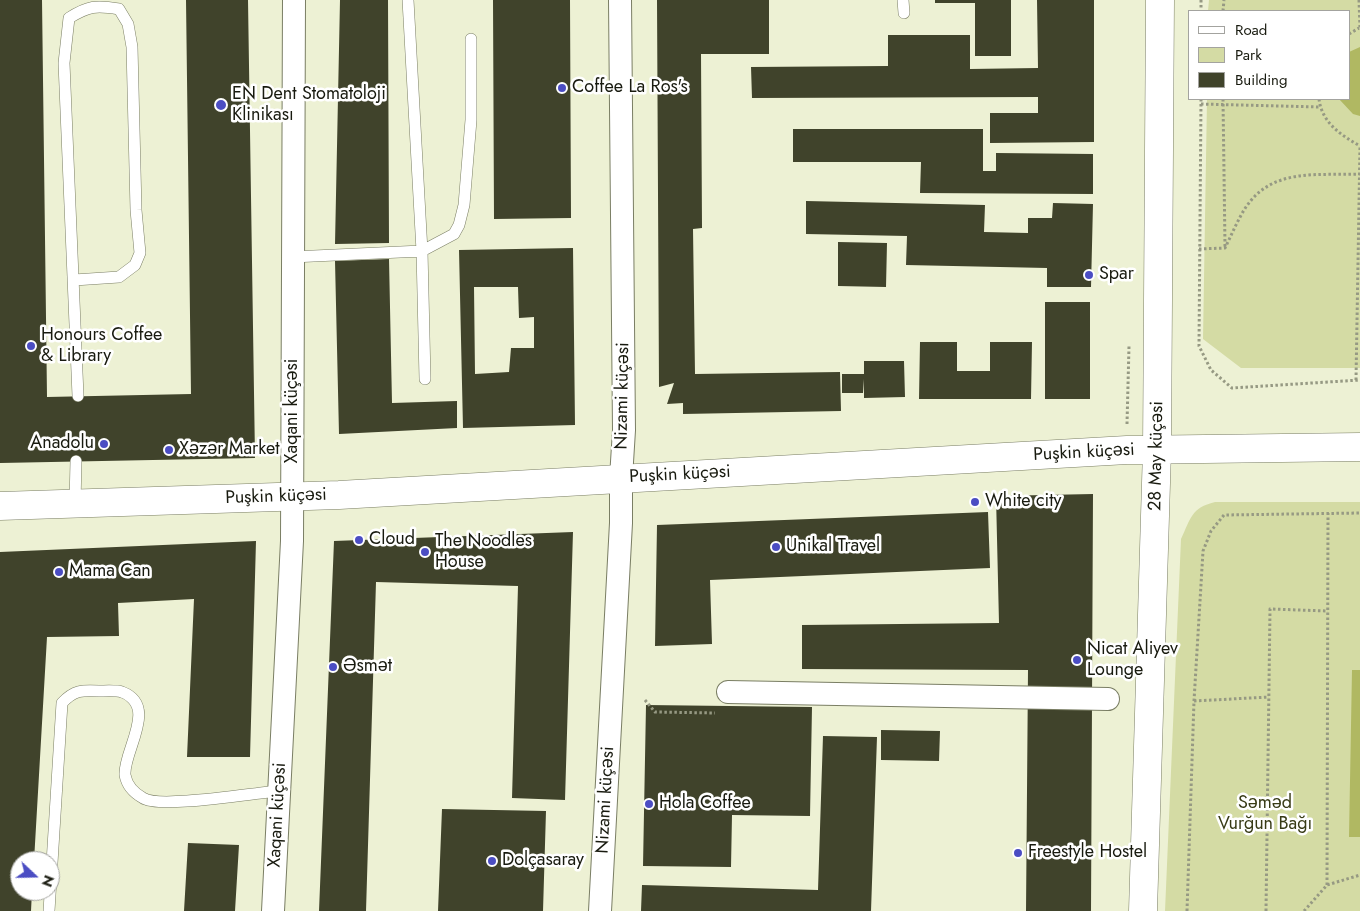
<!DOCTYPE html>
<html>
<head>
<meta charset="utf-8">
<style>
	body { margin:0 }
	#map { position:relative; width:1360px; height:911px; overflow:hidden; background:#edf1d4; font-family:Jost,sans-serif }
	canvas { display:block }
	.legend { position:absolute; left:1188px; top:10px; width:162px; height:90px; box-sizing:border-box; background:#fff; border:1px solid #a3a39f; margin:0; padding:6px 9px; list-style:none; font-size:15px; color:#181a0f }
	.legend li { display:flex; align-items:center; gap:10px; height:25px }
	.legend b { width:25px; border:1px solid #a3a39f }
	.north { position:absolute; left:10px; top:851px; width:50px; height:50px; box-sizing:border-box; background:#fff; border:1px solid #a3a39f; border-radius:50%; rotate:111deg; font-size:14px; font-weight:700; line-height:20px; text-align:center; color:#181a0f }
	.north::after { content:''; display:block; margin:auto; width:18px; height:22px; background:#4b4dc3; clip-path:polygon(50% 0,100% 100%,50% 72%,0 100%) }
</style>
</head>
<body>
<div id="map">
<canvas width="1360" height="911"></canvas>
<ul class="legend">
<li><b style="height:6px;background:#fff"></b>Road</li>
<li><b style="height:14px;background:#d4dba4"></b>Park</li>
<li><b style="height:14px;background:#40432b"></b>Building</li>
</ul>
<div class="north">N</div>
</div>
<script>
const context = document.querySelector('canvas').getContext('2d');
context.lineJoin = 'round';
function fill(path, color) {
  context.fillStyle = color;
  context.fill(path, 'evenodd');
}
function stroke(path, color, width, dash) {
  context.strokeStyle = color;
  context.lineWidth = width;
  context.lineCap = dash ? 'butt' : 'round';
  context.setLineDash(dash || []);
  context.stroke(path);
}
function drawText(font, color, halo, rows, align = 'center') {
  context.font = font + ' Jost,sans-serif';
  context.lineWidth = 5;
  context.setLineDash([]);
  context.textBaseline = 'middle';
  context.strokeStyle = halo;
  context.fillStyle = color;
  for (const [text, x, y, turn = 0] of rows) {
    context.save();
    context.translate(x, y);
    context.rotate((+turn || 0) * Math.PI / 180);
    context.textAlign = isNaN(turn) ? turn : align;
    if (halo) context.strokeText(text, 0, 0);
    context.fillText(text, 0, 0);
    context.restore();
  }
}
fill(new Path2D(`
	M 1209,0 L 1360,0 L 1360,368 L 1241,368 L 1203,339 L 1207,99 L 1349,99 L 1349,11 L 1208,11 Z
	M 1215,502 L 1360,502 L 1360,911 L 1165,911 L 1181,539 C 1191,518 1191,508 1215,502 Z`), '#d4dba4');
fill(new Path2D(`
	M 1360,47 L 1360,116 L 1353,114 L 1339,99 L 1349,99 L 1349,52 Z
	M 1352,670 L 1360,670 L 1360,837 L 1349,837 Z`), '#b0b862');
fill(new Path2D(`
	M 0,0 L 42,0 L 47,397 L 191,394 L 186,0 L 248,0 L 255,458 L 0,463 Z
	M 340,0 L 388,0 L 389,243 L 335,244 Z
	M 493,0 L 570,0 L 571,218 L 494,219 Z
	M 657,0 L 769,0 L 769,54 L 701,54 L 702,228 L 693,229 L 695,374 L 840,372 L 841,411 L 683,414 L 683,403 L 667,404 L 674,383 L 659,387 Z
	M 935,0 L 1011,0 L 1011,56 L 975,56 L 975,3 L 935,3 Z
	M 1037,0 L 1094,0 L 1094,142 L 990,143 L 990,113 L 1038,113 L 1038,97 L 752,98 L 751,67 L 888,66 L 888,35 L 970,35 L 970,69 L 1038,68 Z
	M 793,129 L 983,129 L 983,171 L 996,171 L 996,153 L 1093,154 L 1093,194 L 920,193 L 921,162 L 793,162 Z
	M 806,201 L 985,205 L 984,232 L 1028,233 L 1028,218 L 1052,218 L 1053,203 L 1093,204 L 1091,287 L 1047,287 L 1047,268 L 906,265 L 907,236 L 806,234 Z
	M 838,242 L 887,243 L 886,287 L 838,286 Z
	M 573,248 L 575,425 L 463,428 L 459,250 ZM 474,287 L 518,287 L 519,318 L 534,317 L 534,348 L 511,348 L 509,372 L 475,374 Z
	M 389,259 L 392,403 L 457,401 L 457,428 L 339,434 L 335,261 Z
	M 1045,302 L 1090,302 L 1090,399 L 1045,399 Z
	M 920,342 L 957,342 L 957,371 L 990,371 L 990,342 L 1032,342 L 1031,399 L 919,399 Z
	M 864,361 L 904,361 L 905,397 L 864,398 L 864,379 L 863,393 L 842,393 L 842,374 L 864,374 Z
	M 1093,494 L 1091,911 L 1026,911 L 1028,670 L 802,669 L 802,625 L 999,623 L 996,496 Z
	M 988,512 L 990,568 L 710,580 L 712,644 L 655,646 L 657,525 Z
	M 573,532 L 565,800 L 512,798 L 518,586 L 376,582 L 366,911 L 319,911 L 334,541 Z
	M 256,541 L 250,757 L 187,757 L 194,599 L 118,603 L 119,636 L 47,637 L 34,861 L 20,861 L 20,891 L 32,891 L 31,911 L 0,911 L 0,552 Z
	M 646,705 L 812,707 L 810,816 L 732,815 L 731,867 L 643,866 Z
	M 881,730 L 940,731 L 939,761 L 881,760 Z
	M 823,736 L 877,737 L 871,911 L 641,911 L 642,885 L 818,890 Z
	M 442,809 L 546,811 L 543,911 L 438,911 Z
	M 188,843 L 239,845 L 235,911 L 184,911 Z`), '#40432b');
const lane = new Path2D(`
	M 408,0 L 422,251 L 425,379
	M 903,0 L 904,13
	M 292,257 L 422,251 L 454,234 L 459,225 L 464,205 L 471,120 L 471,39
	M 74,280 L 119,277 L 135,265 L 140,253 L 136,210 L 132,47 L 128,24 L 119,9 C 96,5 88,6 69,18 L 64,63 L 78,396
	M 75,503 L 76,461
	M 49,911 L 62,703 C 74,690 82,690 99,691 C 105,691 116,690 122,692 C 159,706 123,751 125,775 C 127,786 134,793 143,798 C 159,809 253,793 279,791`);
const street = new Path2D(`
	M 728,692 L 1108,699
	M 273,911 L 292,541 L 294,0
	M 600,911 L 621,523 L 621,478 L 624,430 L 620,0`);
const secondary = new Path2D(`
	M 0,506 L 339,495 L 1127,450 L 1360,447
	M 1143,911 L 1157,450 L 1160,0`);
stroke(lane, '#7a7e64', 12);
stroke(street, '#7a7e64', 24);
stroke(secondary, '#7a7e64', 29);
stroke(new Path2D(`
	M 1201,0 L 1201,11
	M 1359,0 L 1360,28
	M 1223,11 L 1224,0
	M 1349,34 L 1359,28
	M 1201,99 L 1199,346 L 1211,370 L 1232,388 L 1360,380
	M 1223,99 L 1225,247
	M 1319,99 C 1322,123 1341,135 1360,146
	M 1201,104 L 1320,107
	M 1199,249 L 1225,248 C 1232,234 1238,219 1246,207 C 1273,167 1318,176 1360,174
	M 1356,380 L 1360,146
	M 1127,424 L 1129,346
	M 645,700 L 655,712 L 715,713
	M 1194,701 L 1269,697
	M 1327,885 L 1328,513
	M 1187,911 L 1194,701 L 1203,551 L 1211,531 L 1224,515 L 1360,513
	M 1266,911 L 1270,609 L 1328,611
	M 1304,911 L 1327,885 L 1360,875`), '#969983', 3, [2.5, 2.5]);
stroke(lane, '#fff', 11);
stroke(street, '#fff', 22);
stroke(secondary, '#fff', 28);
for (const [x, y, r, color] of [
	[562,88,5,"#4b4dc3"],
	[221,105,6,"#4b4dc3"],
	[1089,275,5,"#4b4dc3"],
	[31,346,5,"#4b4dc3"],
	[104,444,5,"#4b4dc3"],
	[169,450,5,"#4b4dc3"],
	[975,502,5,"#4b4dc3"],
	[359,540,5,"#4b4dc3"],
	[776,547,5,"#4b4dc3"],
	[425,552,5,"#4b4dc3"],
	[59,572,5,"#4b4dc3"],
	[1077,660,5,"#4b4dc3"],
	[333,667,5,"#4b4dc3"],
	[649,804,5,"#4b4dc3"],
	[1018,853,5,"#4b4dc3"],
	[492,861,5,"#4b4dc3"]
]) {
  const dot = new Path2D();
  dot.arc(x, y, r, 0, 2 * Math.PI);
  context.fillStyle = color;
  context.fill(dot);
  stroke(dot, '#fff', 2);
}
drawText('18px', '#181a0f', '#fff', [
	["Coffee La Ros's",572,88],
	["EN Dent Stomatoloji",232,95],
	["Klinikası",232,116],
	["Spar",1099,275],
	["Honours Coffee",41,336],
	["& Library",41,357],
	["Anadolu",94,444,"right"],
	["Xəzər Market",179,450],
	["White city",985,502],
	["Cloud",369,540],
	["The Noodles",435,542],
	["House",435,563],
	["Unikal Travel",786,547],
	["Mama Can",69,572],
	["Nicat Aliyev",1087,650],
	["Lounge",1087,671],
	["Əsmət",343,667],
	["Hola Coffee",659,804],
	["Freestyle Hostel",1028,853],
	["Dolçasaray",502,861]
], 'left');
drawText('18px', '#181a0f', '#fff', [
	["Nizami küçəsi",623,396,-89],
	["Xaqani küçəsi",293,411,-90],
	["Puşkin küçəsi",1084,453,-3],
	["28 May küçəsi",1157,456,-89],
	["Puşkin küçəsi",680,475,-3],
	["Puşkin küçəsi",276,497,-2],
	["Nizami küçəsi",606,800,-87],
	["Xaqani küçəsi",278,815,-87]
]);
drawText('18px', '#383b16', '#fff', [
	["Səməd",1265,804],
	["Vurğun Bağı",1265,825]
]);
</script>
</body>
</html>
